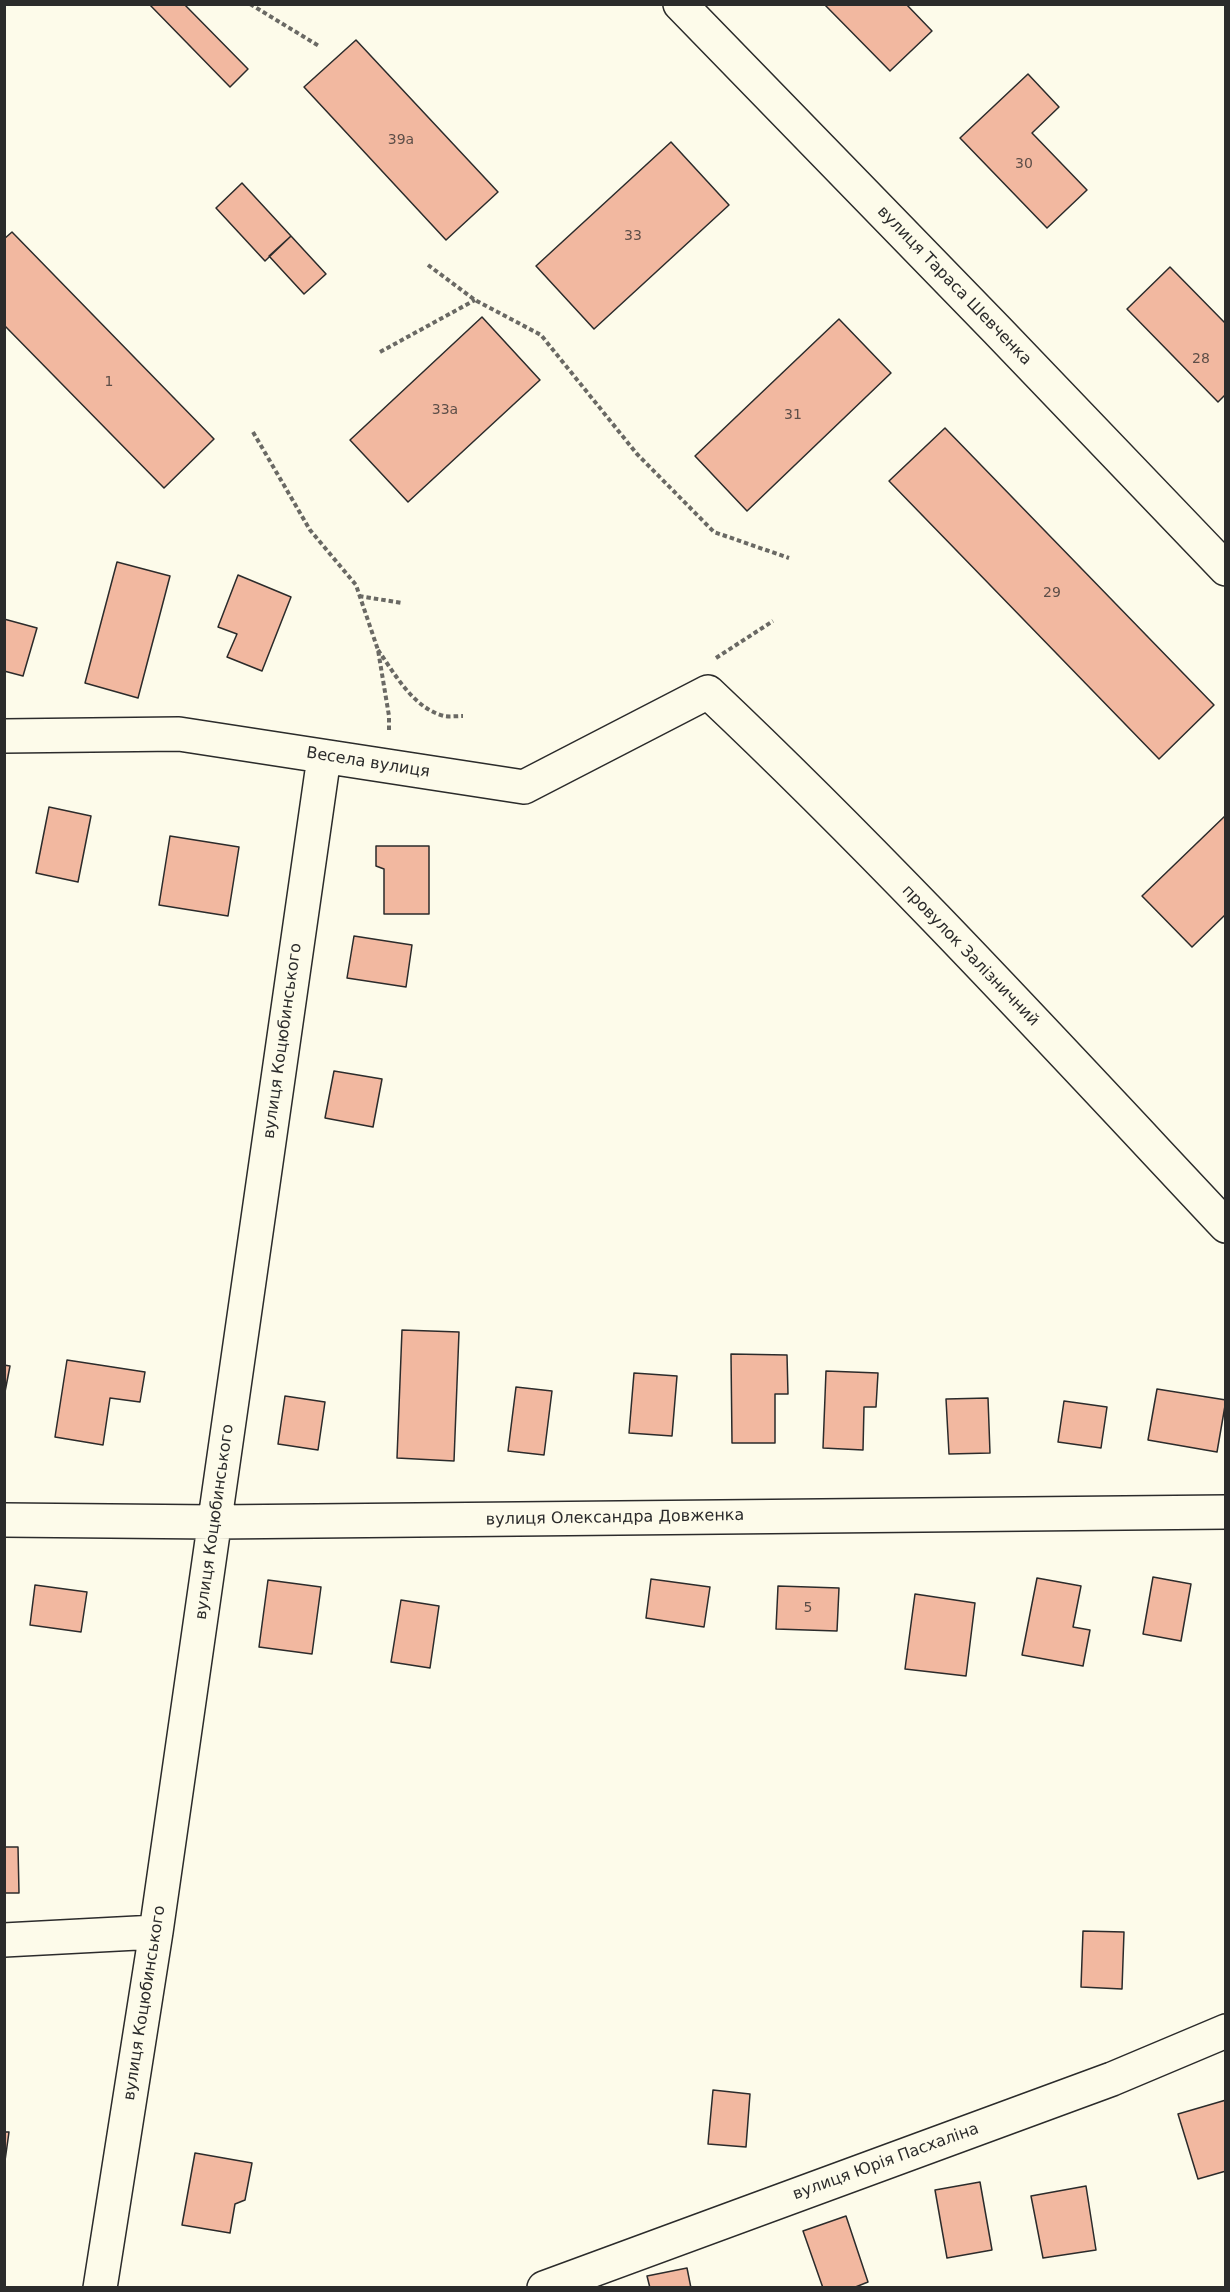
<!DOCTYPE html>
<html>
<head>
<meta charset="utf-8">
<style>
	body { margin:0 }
	#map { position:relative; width:1230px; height:2292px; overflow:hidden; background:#fdfbea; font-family:"DejaVu Sans",sans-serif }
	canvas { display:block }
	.frame { position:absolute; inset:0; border:6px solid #2b2b2b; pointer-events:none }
</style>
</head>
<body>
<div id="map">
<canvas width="1230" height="2292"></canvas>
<div class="frame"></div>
</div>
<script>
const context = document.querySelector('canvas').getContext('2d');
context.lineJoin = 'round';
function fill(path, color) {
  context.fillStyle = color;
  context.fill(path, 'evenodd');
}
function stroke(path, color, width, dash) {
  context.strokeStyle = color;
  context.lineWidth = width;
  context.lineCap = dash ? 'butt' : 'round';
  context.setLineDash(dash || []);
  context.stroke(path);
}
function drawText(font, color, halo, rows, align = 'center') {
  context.font = font + ' "DejaVu Sans",sans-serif';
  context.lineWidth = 4.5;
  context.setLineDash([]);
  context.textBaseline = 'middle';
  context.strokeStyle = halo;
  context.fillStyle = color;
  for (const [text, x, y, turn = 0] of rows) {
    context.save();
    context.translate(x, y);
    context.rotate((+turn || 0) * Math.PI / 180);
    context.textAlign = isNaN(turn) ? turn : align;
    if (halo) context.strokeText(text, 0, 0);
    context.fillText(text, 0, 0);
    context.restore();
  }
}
const building = new Path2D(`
	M 149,4 L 184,4 L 248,69 L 230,87 Z
	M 824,4 L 906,4 L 932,31 L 890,71 Z
	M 356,40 L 498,192 L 446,240 L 304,87 Z
	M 1028,74 L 1059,107 L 1032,133 L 1087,190 L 1047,228 L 960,138 Z
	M 671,142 L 729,205 L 594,329 L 536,266 Z
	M 242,183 L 291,236 L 265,261 L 216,208 Z
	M 12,232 L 214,439 L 164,488 L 4,325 L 4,239 Z
	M 291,236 L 326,274 L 304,294 L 269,256 Z
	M 1170,267 L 1226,324 L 1226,394 L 1218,402 L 1127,309 Z
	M 482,317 L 540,380 L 408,502 L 350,440 Z
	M 839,319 L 891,373 L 747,511 L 695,456 Z
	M 945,428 L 1214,705 L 1159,759 L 889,481 Z
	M 117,562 L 170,576 L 138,698 L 85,683 Z
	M 238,575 L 291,597 L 262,671 L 227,657 L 237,634 L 218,627 Z
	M 4,619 L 37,628 L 23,676 L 4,671 Z
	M 49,807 L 91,816 L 78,882 L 36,873 Z
	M 1226,815 L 1226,914 L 1192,947 L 1142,896 Z
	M 170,836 L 239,847 L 228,916 L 159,905 Z
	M 376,846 L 429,846 L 429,914 L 384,914 L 384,869 L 376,866 Z
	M 354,936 L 412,945 L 406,987 L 347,978 Z
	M 334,1071 L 382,1079 L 373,1127 L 325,1118 Z
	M 402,1330 L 459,1332 L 454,1461 L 397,1458 Z
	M 731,1354 L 787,1355 L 788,1394 L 775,1394 L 775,1443 L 732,1443 Z
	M 67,1360 L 145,1372 L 140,1402 L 110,1398 L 103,1445 L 55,1437 Z
	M 4,1365 L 10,1366 L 4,1397 Z
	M 826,1371 L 878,1373 L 876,1407 L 864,1407 L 863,1450 L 823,1448 Z
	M 634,1373 L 677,1376 L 672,1436 L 629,1433 Z
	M 516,1387 L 552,1391 L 544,1455 L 508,1451 Z
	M 1157,1389 L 1226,1400 L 1217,1452 L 1148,1440 Z
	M 285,1396 L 325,1402 L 318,1450 L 278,1444 Z
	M 988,1398 L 990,1453 L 949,1454 L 946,1399 Z
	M 1064,1401 L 1107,1407 L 1101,1448 L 1058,1442 Z
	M 1153,1577 L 1191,1584 L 1181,1641 L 1143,1634 Z
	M 1037,1578 L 1081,1586 L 1073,1627 L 1090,1630 L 1083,1666 L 1022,1655 Z
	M 651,1579 L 710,1587 L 704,1627 L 646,1618 Z
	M 268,1580 L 321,1587 L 312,1654 L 259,1647 Z
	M 35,1585 L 87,1592 L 81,1632 L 30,1625 Z
	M 778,1586 L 839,1588 L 837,1631 L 776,1629 Z
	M 915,1594 L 975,1603 L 966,1676 L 905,1669 Z
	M 401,1600 L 439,1606 L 430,1668 L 391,1662 Z
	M 4,1847 L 18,1847 L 19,1893 L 4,1893 Z
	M 1083,1931 L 1124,1932 L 1122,1989 L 1081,1987 Z
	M 713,2090 L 750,2094 L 746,2147 L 708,2144 Z
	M 1226,2100 L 1226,2171 L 1198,2179 L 1178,2114 Z
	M 4,2132 L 9,2132 L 4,2168 Z
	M 195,2153 L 252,2163 L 245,2200 L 235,2204 L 230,2233 L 182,2225 Z
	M 980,2182 L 992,2250 L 947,2258 L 935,2190 Z
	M 1086,2186 L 1096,2250 L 1043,2258 L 1031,2196 Z
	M 846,2216 L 868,2282 L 853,2288 L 823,2288 L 803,2231 Z
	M 687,2268 L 691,2288 L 650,2288 L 647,2276 Z`);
fill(building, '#f2b8a0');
stroke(building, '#2b2b2b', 1.5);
const street = new Path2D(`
	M 4,736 L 179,734 L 524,787 L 708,692 C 888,862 1056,1045 1226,1226
	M 4,1520 L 215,1522 L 1226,1512
	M 4,1940 L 156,1932
	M 100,2288 L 156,1932 L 324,757
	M 544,2288 L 1112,2079 L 1226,2031`);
const secondary = new Path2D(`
	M 680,4 L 997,330 L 1226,569`);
stroke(street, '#2b2b2b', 36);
stroke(secondary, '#2b2b2b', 36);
stroke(new Path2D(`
	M 250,4 L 319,46
	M 428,265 L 475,300 L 541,335 L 637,454 L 714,532 L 789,558
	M 380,352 L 475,300
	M 253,432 L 310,530 L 356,585 L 378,650 L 389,716 L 389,730
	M 359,596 L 402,603
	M 378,650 C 395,674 413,708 444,716 C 449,717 457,716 463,716
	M 716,658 L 773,621`), '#6a6964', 4, [4.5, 3]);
stroke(street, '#fdfbea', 33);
stroke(secondary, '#fdfbea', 33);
drawText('14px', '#5d4e48', null, [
	["39а",401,140],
	["30",1024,164],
	["33",633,236],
	["28",1201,359],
	["1",109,382],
	["33а",445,410],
	["31",793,415],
	["29",1052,593],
	["5",808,1608]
]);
drawText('16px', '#2b2b2b', '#fdfbea', [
	["вулиця Тараса Шевченка",954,286,46],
	["Весела вулиця",368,763,9],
	["провулок Залізничний",970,956,46],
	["вулиця Коцюбинського",283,1041,-82],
	["вулиця Олександра Довженка",615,1518,-1],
	["вулиця Коцюбинського",215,1522,-82],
	["вулиця Коцюбинського",145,2003,-81],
	["вулиця Юрія Пасхаліна",886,2162,-20]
]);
</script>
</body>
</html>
